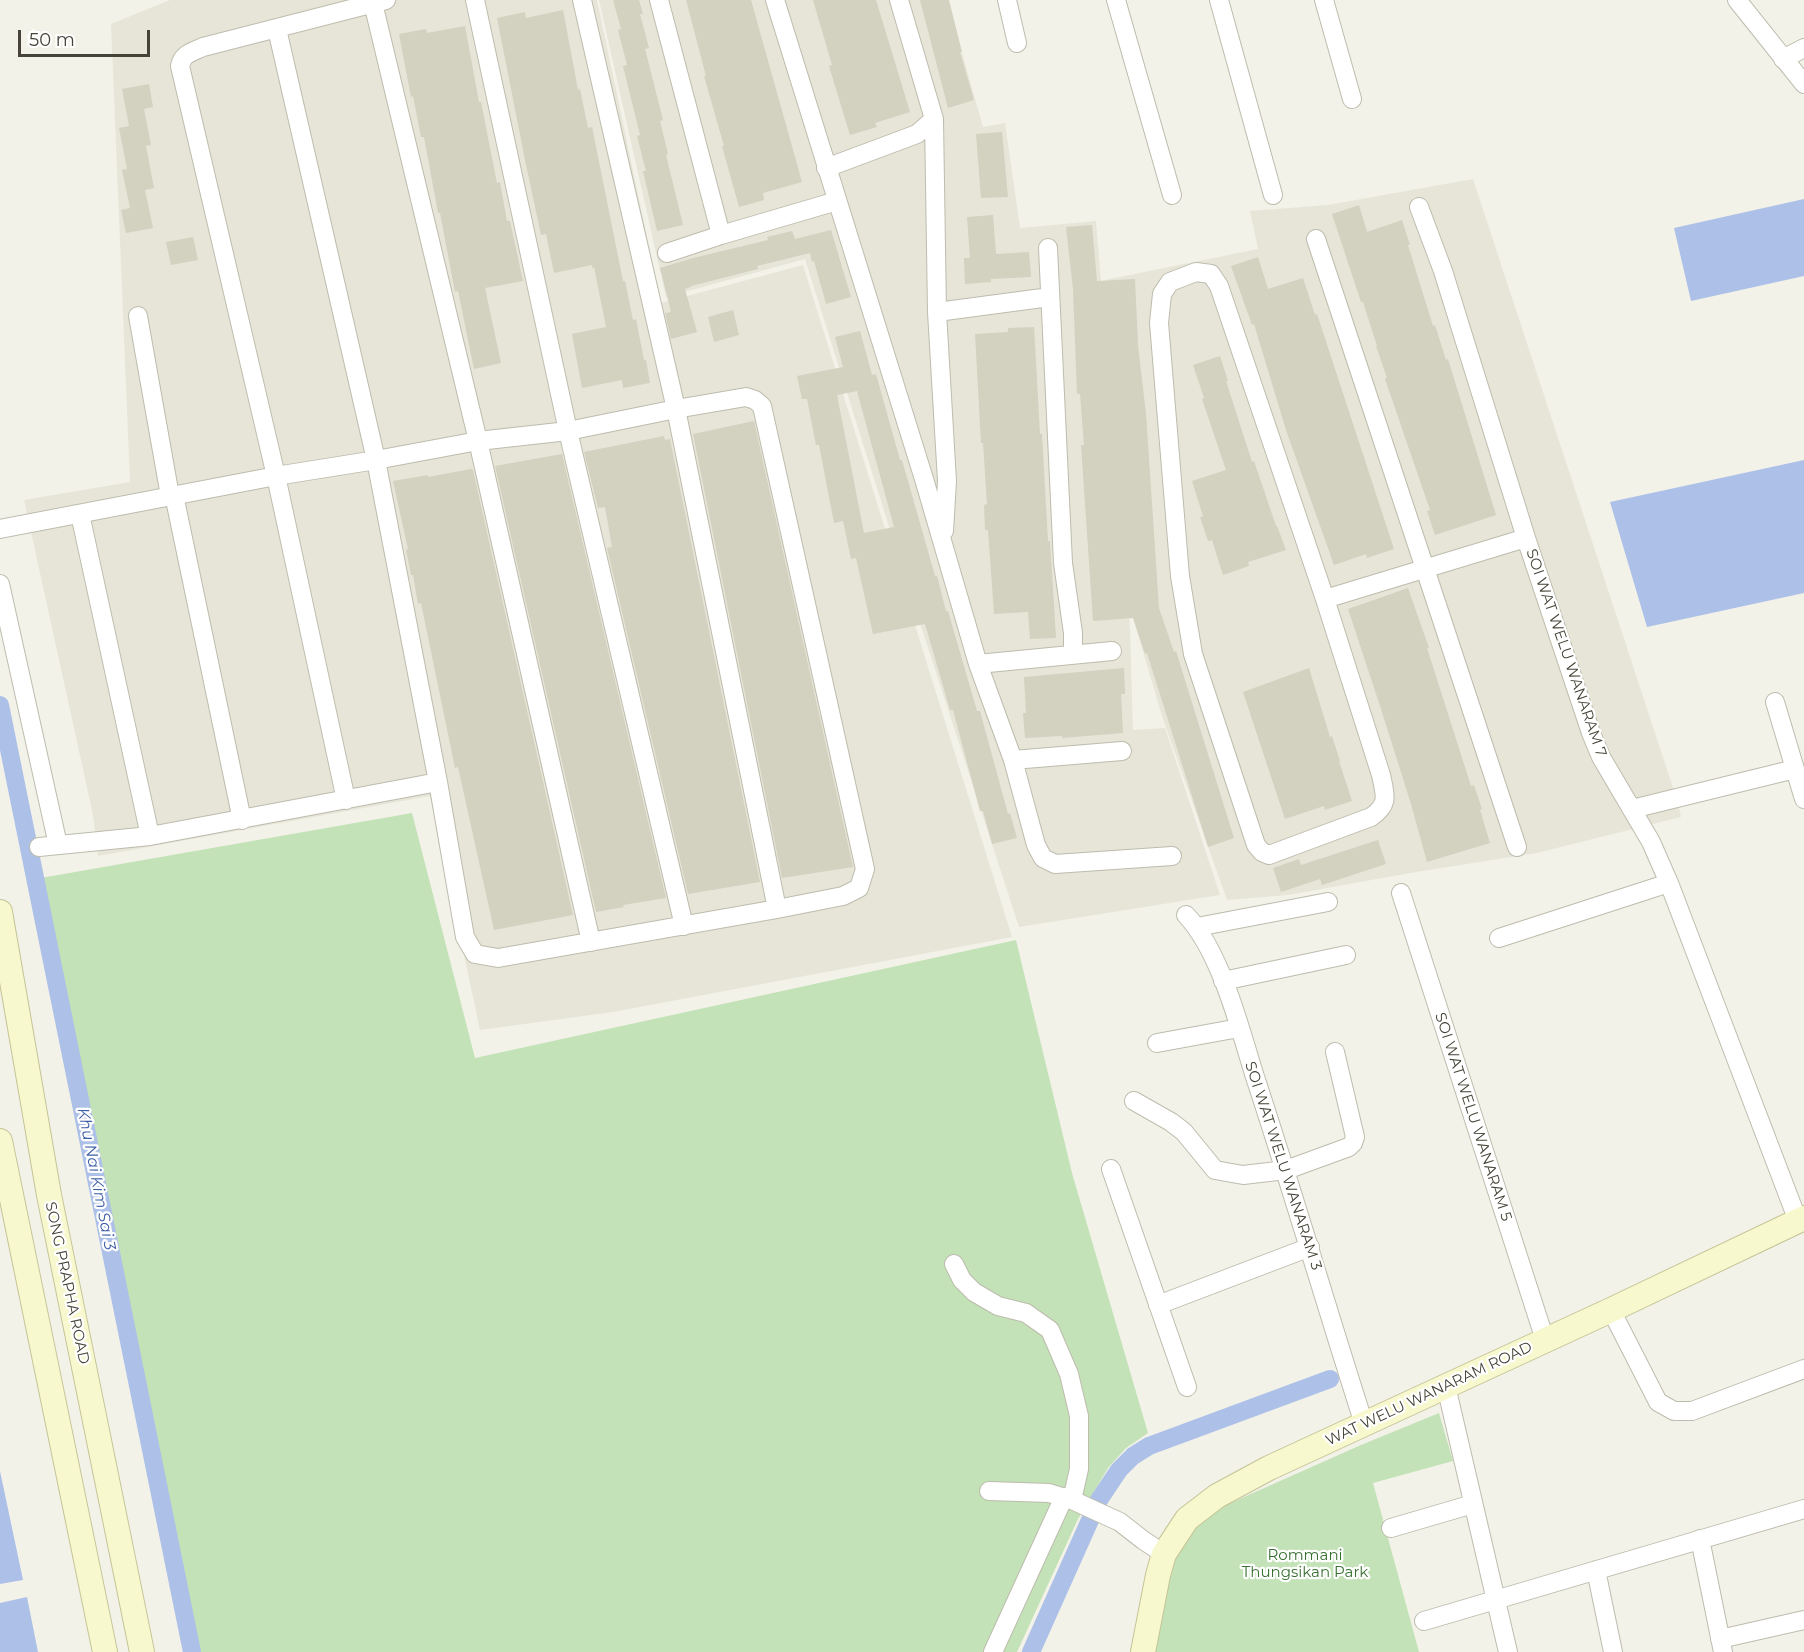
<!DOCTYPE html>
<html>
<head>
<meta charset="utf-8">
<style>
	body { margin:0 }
	#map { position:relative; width:1804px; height:1652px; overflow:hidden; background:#f3f2e9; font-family:Montserrat,sans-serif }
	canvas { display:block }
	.scale { position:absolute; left:18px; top:30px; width:132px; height:27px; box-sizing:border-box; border:3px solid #464438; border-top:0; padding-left:8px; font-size:18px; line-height:21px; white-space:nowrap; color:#464438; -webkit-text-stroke:4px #fff; paint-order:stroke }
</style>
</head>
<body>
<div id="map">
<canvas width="1804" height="1652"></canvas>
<div class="scale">50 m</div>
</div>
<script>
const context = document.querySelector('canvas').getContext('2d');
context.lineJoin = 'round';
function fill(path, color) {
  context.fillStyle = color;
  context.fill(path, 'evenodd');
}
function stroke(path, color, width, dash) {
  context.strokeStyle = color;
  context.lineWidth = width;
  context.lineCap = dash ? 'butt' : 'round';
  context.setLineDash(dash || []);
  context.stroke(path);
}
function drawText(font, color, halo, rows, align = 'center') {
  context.font = font + ' Montserrat,sans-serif';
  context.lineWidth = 4.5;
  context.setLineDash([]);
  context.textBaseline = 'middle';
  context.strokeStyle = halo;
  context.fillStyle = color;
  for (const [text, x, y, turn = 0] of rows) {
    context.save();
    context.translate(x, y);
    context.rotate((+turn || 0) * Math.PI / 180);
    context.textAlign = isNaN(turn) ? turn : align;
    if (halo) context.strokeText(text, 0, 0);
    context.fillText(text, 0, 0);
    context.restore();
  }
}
fill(new Path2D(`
	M 170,0 L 597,0 L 661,303 L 803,265 L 1012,937 L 613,1012 L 480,1030 L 430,796 L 98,856 L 93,815 L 24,500 L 130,482 L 111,24 Z
	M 599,0 L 947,0 L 983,127 L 1005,123 L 1020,228 L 1096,221 L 1130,629 L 1133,730 L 1165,728 L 1220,895 L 1019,927 L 902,568 L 805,259 L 666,297 Z
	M 1473,179 L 1677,800 L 1681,817 L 1537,853 L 1416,872 L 1288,895 L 1227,900 L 1163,719 L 1134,621 L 1105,280 L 1258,249 L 1250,211 L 1328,205 Z`), '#e6e5d8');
fill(new Path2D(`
	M 412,813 L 475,1058 L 1016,940 L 1072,1173 L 1148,1433 L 1126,1448 L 1108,1468 L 1078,1519 L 1017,1652 L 192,1652 L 35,879 Z
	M 1439,1413 L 1453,1461 L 1373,1483 L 1419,1652 L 1155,1652 L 1161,1601 L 1168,1573 L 1182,1542 L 1193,1526 L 1226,1505 L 1361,1445 Z`), '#c3e2b7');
fill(new Path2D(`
	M 1804,199 L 1804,276 L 1691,301 L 1674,228 Z
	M 1804,460 L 1804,593 L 1647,627 L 1610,502 Z
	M 0,1471 L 23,1580 L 0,1584 Z
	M 27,1597 L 38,1652 L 0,1652 L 0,1603 Z`), '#adc0e8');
stroke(new Path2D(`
	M 0,705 L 192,1652
	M 1031,1652 L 1099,1500 L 1119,1470 L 1133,1456 L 1149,1446 L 1330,1379`), '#adc0e8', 18);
fill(new Path2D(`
	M 613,0 L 639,0 L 643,14 L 640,14 L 649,48 L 645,49 L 663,120 L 660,121 L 668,154 L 666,155 L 683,225 L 657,231 L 643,171 L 646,171 L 637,136 L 640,135 L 623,66 L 627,65 L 618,30 L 621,29 Z
	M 686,0 L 751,0 L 802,182 L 763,193 L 764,200 L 739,207 L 722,146 L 724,146 L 704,76 L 706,76 Z
	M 813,0 L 876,0 L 910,112 L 875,123 L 877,127 L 850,135 L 829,66 L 832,65 Z
	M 920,0 L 949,0 L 962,52 L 960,52 L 974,100 L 948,108 Z
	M 563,10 L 578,90 L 580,89 L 588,128 L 592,127 L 623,281 L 625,281 L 633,320 L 636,319 L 644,360 L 646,360 L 650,383 L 623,388 L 622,380 L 582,388 L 572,334 L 606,327 L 594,267 L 592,268 L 592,265 L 554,273 L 546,234 L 541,235 L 525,160 L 497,18 L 525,12 L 526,18 Z
	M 465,26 L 479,102 L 481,102 L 497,183 L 500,182 L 507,221 L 510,221 L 523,281 L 485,288 L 501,363 L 474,369 L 458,291 L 455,292 L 440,213 L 438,213 L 424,137 L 421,137 L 413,96 L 411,97 L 399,34 L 426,29 L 427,33 Z
	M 149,84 L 153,107 L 144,109 L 151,145 L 146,146 L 154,188 L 145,190 L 153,228 L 126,233 L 121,210 L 130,208 L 122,170 L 127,169 L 119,128 L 129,126 L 122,89 Z
	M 1002,132 L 1008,197 L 981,198 L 976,134 Z
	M 1359,205 L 1367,232 L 1402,220 L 1410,245 L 1408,245 L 1420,284 L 1433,326 L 1435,325 L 1446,360 L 1448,359 L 1496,515 L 1435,535 L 1427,511 L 1430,510 L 1385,379 L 1387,378 L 1376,346 L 1377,346 L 1363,302 L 1361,302 L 1332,214 Z
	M 993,215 L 996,254 L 1029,252 L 1031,277 L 991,279 L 991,282 L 965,284 L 964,258 L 970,258 L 967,217 Z
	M 1092,225 L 1097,281 L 1135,279 L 1138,345 L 1146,414 L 1159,608 L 1174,652 L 1176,651 L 1234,838 L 1208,847 L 1147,653 L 1145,654 L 1133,618 L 1093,621 L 1081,445 L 1084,445 L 1080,394 L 1077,394 L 1073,289 L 1066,227 Z
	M 831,230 L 851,297 L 826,304 L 814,261 L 812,262 L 810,253 L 757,266 L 758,269 L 691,286 L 691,287 L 685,289 L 697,332 L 671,339 L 665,313 L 671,312 L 660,268 L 693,258 L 768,240 L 767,237 L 792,231 L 795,239 Z
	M 193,237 L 198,260 L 171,265 L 166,242 Z
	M 1258,257 L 1268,289 L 1303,278 L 1315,315 L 1317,314 L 1394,549 L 1367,558 L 1366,554 L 1334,565 L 1286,430 L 1254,324 L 1252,325 L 1231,266 Z
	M 733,310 L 739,335 L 714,342 L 708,317 Z
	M 1034,327 L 1040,434 L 1042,434 L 1048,541 L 1050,541 L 1056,638 L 1030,639 L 1028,612 L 994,614 L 988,530 L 985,530 L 984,505 L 987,504 L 983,443 L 981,443 L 975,334 L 1008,332 L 1008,328 Z
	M 860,331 L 872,375 L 876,374 L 900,460 L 902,460 L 935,576 L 937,576 L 946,611 L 948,611 L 977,711 L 980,711 L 1008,814 L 1010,813 L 1017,838 L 992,844 L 983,811 L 980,811 L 953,710 L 950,710 L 925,624 L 873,634 L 856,558 L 851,559 L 843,521 L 834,523 L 819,445 L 816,445 L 807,399 L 802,399 L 797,376 L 843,367 L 835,337 ZM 857,391 L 894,527 L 864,533 L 837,395 Z
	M 1220,356 L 1228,381 L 1226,381 L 1252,462 L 1254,461 L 1276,526 L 1277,526 L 1286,550 L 1248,562 L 1249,566 L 1223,575 L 1212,540 L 1208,541 L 1200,517 L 1203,516 L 1192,481 L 1226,470 L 1202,399 L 1204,398 L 1193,365 Z
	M 754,421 L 853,867 L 782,878 L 693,434 Z
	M 664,436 L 665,440 L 670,439 L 760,882 L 688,894 L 607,548 L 612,547 L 605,507 L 598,508 L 584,452 Z
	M 562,454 L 666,898 L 623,905 L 624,907 L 596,912 L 495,466 Z
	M 471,469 L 473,470 L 573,915 L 494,930 L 458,767 L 455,768 L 421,603 L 418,604 L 413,575 L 411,575 L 406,550 L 408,549 L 393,481 L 428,475 L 428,477 Z
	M 1408,588 L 1429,648 L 1427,648 L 1471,786 L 1474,785 L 1482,809 L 1480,810 L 1490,843 L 1427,862 L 1411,804 L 1381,709 L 1348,609 Z
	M 1124,668 L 1125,694 L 1121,694 L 1123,733 L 1062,738 L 1062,736 L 1025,738 L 1023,713 L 1026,713 L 1024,677 Z
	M 1309,668 L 1330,737 L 1332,736 L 1340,761 L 1339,761 L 1352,801 L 1325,810 L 1324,806 L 1285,819 L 1243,692 Z
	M 1378,840 L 1386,864 L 1322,885 L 1320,879 L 1281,892 L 1273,868 L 1299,859 L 1301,865 Z`), '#d3d1c0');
const street = new Path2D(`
	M 475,0 L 568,431 L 684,926
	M 582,0 L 676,409 L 777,909
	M 659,0 L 721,235 L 837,201
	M 775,0 L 924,479 L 978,664 L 1013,760 L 1036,845 L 1043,858 L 1055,864 L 1172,856
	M 1007,0 L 1017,43
	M 1116,0 L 1172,195
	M 1219,0 L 1273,195
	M 1324,0 L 1352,99
	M 1737,0 L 1804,84
	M 373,3 L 478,441 L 591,942
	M 1783,59 L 1804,48
	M 934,119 L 937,312 L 947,481 L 944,531
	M 826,168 L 917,134 L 934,119 L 899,0
	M 1419,207 L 1443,271 L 1526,538 L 1591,733 L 1601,757 L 1651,842 L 1669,883 L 1798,1221
	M 1316,239 L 1517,847
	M 1048,248 L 1063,563 L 1073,633 L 1073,654
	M 667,253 L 721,235
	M 1196,272 L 1211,274 L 1219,286 L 1325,599 L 1381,775 C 1385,795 1390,804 1371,817 L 1269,855 L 1262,852 L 1256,845 L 1193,654 L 1180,576 L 1159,323 L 1162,294 L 1170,282 Z
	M 937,312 L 1050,297
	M 138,316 L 170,496
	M 174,495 L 242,820
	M 80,514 L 150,836
	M 0,529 L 276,476 L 376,460 L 478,441 L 568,431 L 676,409 L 746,397 L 755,400 L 762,406 L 865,869 L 859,888 L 843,896 L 777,909 L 498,958 L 475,954 L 465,937 L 438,782 L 376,460 L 277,29
	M 0,584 L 58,845
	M 1325,599 L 1526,538
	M 978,664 L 1112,651
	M 1775,702 L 1795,769
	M 1013,760 L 1122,751
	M 346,800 L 276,476 L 180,66 C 182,54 192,52 203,47 L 386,0
	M 1632,809 L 1795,769 L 1804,799
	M 39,847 L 150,836 L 438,782
	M 1401,893 L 1545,1340
	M 1186,915 C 1221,952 1240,1029 1255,1077 C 1293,1192 1327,1309 1364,1424
	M 1197,927 L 1328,902
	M 1499,938 L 1669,883
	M 1223,981 L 1346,955
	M 1157,1043 L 1239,1028
	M 1134,1101 L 1171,1122 L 1184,1132 L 1215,1170 L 1243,1175 L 1286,1170 L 1349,1147 L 1353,1143 L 1355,1137 L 1335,1052
	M 1111,1169 L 1187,1387
	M 954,1264 L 962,1280 L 974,1292 L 998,1306 L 1026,1313 L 1050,1330 L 1069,1374 L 1079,1416 L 1079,1469 L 1072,1500
	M 1158,1305 L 1310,1247
	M 1611,1310 L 1658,1402 L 1674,1411 L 1692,1411 L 1804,1369
	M 1446,1386 L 1508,1652
	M 989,1491 L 1049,1493 L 1072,1500 L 1120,1522 L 1143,1540 L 1164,1554
	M 1391,1528 L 1473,1504
	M 1700,1539 L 1723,1652
	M 1596,1570 L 1613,1652
	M 1424,1621 L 1804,1509
	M 1720,1639 L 1804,1620
	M 993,1652 L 1064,1497`);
const secondary = new Path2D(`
	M 0,912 L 49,1195 L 142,1652
	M 0,1141 L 105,1652
	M 1143,1652 L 1158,1575 L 1164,1554 L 1187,1519 L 1217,1496 L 1269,1468 L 1611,1310 L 1804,1218`);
stroke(street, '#bdbcad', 20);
stroke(secondary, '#c4c497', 26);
stroke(street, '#fff', 18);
stroke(secondary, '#f8f8ce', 24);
drawText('15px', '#464438', '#fff', [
	["SOI WAT WELU WANARAM 7",1566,653,71],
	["SOI WAT WELU WANARAM 5",1473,1117,72],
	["SOI WAT WELU WANARAM 3",1283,1166,72],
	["SONG PRAPHA ROAD",67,1283,78],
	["WAT WELU WANARAM ROAD",1429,1394,-25]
]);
drawText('15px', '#397132', '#fff', [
	["Rommani",1305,1556],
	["Thungsikan Park",1305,1573]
]);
drawText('italic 16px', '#3e5ea5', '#fff', [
	["Khu Nai Kim Sai 3",96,1179,79]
]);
</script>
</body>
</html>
